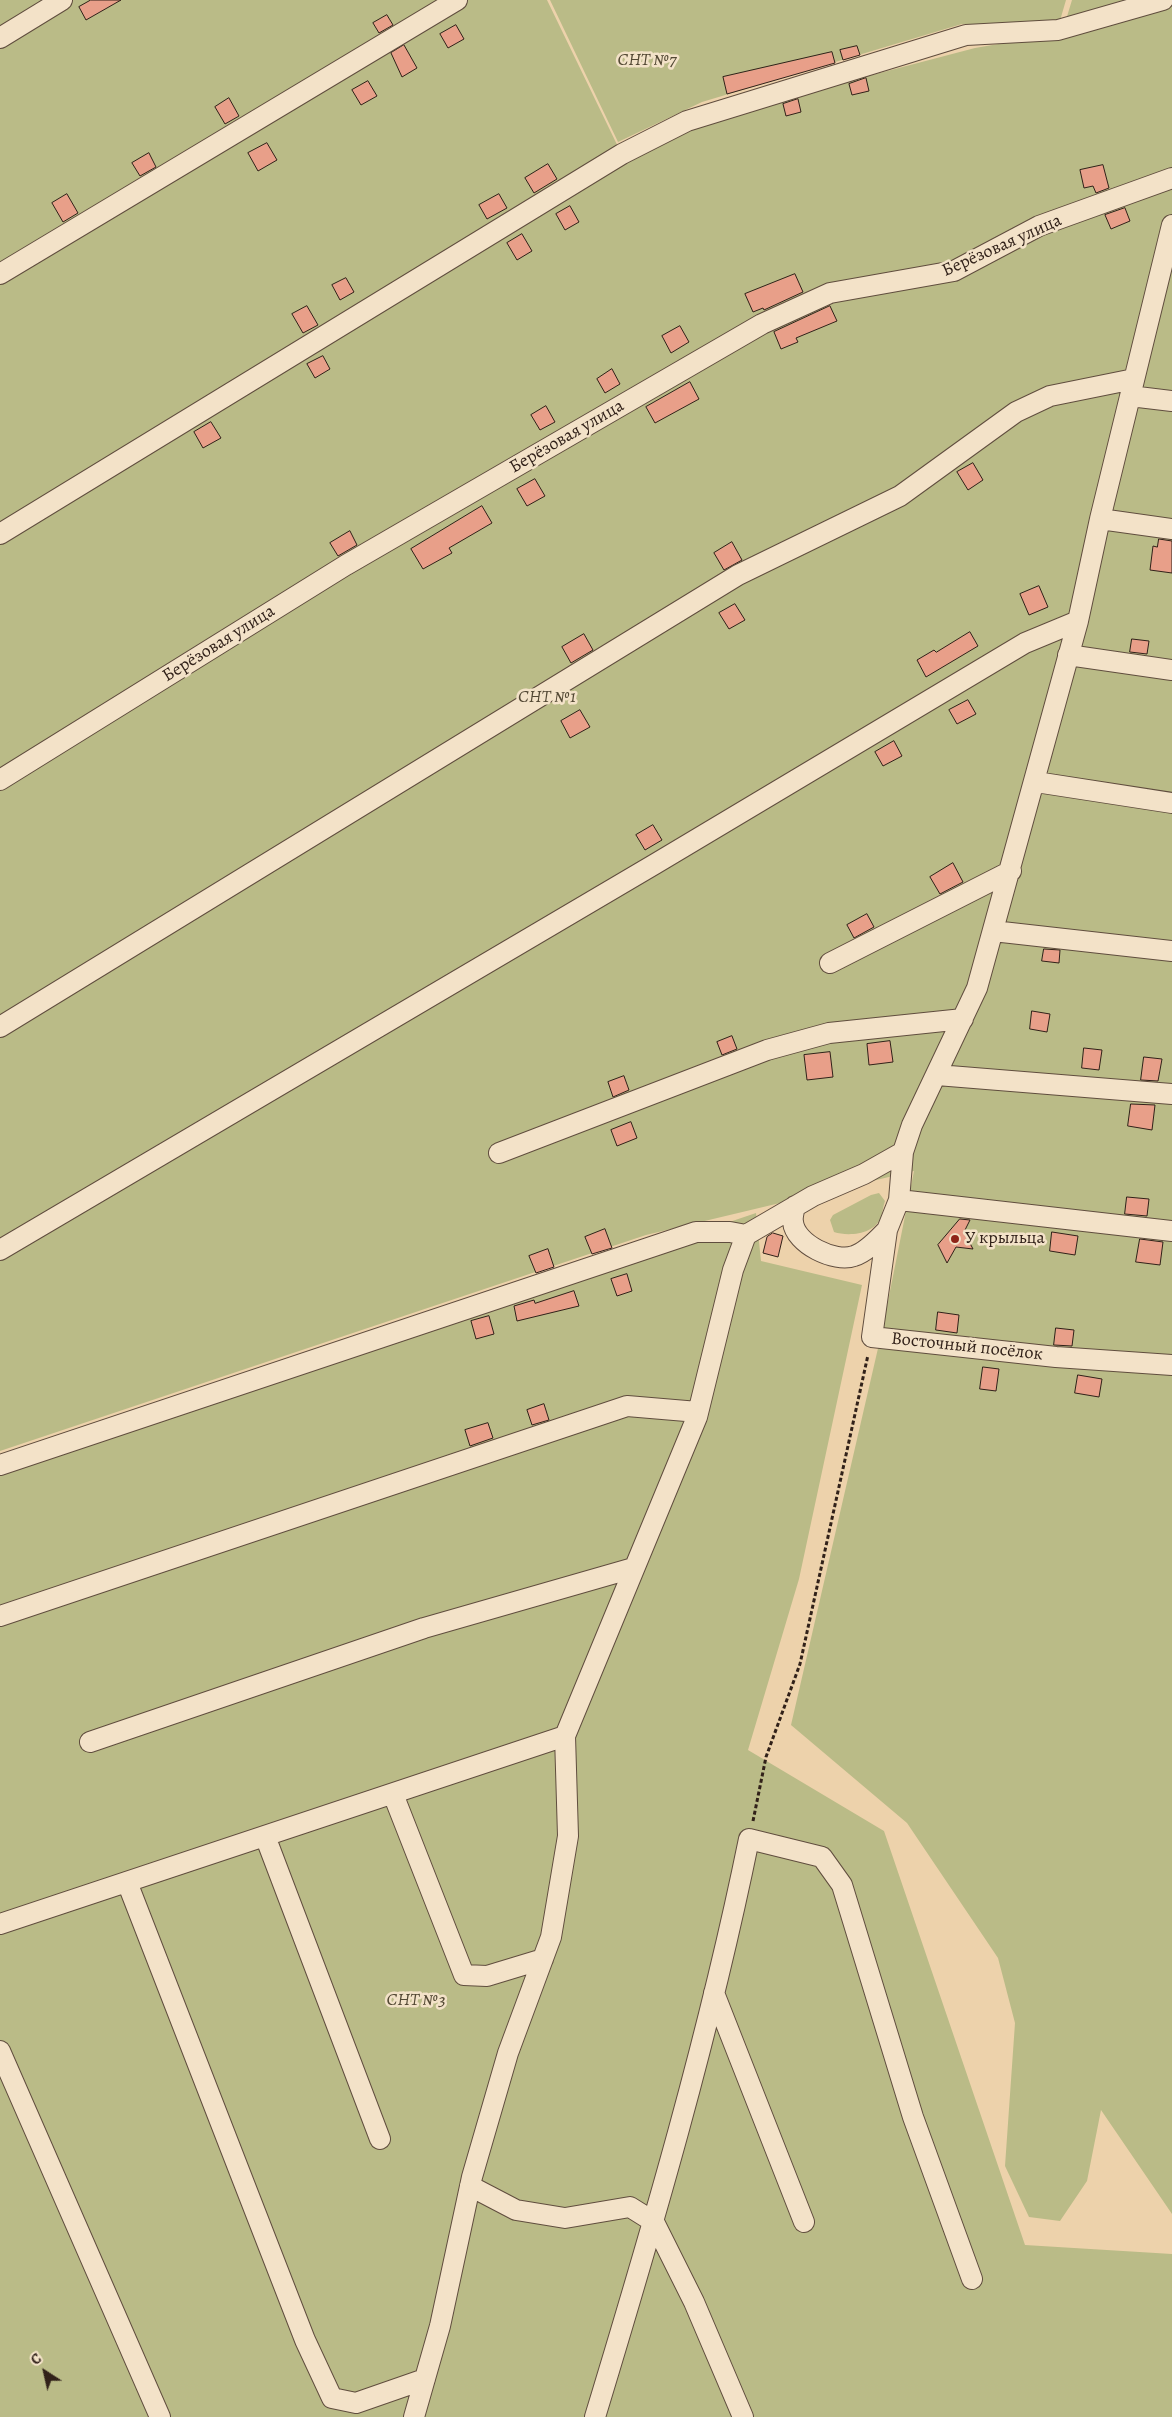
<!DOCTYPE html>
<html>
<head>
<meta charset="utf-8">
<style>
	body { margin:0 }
	#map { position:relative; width:1172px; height:2417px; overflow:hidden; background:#edd2ab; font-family:Alegreya,serif }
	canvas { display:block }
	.north { position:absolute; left:20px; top:2347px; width:50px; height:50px; -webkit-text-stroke:4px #f3e2c8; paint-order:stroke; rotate:325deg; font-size:14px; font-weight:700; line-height:20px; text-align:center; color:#312119 }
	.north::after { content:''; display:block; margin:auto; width:18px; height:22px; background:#312119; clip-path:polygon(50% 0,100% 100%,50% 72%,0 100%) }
</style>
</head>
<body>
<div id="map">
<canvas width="1172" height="2417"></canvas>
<div class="north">С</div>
</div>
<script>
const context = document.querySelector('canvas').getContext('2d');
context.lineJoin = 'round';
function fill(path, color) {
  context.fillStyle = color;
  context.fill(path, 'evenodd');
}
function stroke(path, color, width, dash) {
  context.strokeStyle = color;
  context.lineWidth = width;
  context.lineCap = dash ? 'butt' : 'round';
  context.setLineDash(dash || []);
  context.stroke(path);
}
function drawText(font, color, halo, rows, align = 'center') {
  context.font = font + ' Alegreya,serif';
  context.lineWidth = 5;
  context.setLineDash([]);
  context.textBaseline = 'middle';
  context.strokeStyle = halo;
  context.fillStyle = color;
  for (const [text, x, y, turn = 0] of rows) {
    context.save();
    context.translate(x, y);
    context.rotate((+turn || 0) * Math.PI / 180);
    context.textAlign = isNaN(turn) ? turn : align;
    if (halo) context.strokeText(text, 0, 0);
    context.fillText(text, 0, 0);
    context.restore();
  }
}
fill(new Path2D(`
	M 0,0 L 547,0 L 623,157 L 689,123 L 975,48 L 1062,33 L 1072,0 L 1172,0 L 1172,2214 L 1101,2110 L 1087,2181 L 1060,2221 L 1029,2217 L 1005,2166 L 1015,2023 L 998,1958 L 907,1823 L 791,1725 L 882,1331 L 914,1171 L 646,1235 L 0,1451 Z
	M 550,0 L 1066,0 L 1059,24 L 962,24 L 702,102 L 618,142 Z
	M 879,1193 L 885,1201 C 883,1206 883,1212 881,1217 C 875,1234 849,1237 834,1232 L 830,1220 L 833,1215 L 871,1195 Z
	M 756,1213 L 761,1261 L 862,1285 L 799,1579 L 748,1750 L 884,1831 L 1025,2245 L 1172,2254 L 1172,2417 L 0,2417 L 0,1469 Z`), '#babb87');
const building = new Path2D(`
	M 91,0 L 121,0 L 86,20 L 79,7 Z
	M 387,15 L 393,25 L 379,33 L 373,23 Z
	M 456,25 L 464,39 L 448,48 L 440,34 Z
	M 404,45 L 417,68 L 402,77 L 391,53 Z
	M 857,46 L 860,55 L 843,60 L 840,50 Z
	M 832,52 L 835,63 L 727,94 L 723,77 Z
	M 866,78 L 869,91 L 852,95 L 849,84 Z
	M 368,81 L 377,96 L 361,105 L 352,90 Z
	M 229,98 L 239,116 L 225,124 L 215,107 Z
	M 798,99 L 801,112 L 786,116 L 783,104 Z
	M 267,143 L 277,160 L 258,171 L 248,153 Z
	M 149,153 L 156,167 L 140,176 L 132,163 Z
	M 548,164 L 557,179 L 534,193 L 525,178 Z
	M 1103,165 L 1109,188 L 1096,193 L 1093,186 L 1084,188 L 1080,170 Z
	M 67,194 L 78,213 L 63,222 L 52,203 Z
	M 499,194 L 507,208 L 487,219 L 479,205 Z
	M 570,206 L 579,222 L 565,230 L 556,214 Z
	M 1125,208 L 1130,221 L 1111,229 L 1105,215 Z
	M 522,234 L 532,251 L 517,260 L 507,243 Z
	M 795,274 L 803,292 L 764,310 L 763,308 L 753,312 L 745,294 Z
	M 346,278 L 354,292 L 340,300 L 332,285 Z
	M 307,306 L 318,325 L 303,333 L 292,314 Z
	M 830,306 L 837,321 L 796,338 L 798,342 L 781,349 L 774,332 Z
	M 680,326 L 689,342 L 671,353 L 662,336 Z
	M 323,356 L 330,369 L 315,378 L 307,364 Z
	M 612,369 L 620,384 L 605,393 L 597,379 Z
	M 690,382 L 699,399 L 655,423 L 646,407 Z
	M 546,406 L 555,422 L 540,430 L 531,415 Z
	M 211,422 L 221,438 L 203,448 L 194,432 Z
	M 973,463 L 983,480 L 968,490 L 957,472 Z
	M 535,479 L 545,496 L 527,506 L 517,489 Z
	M 482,506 L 492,523 L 449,548 L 452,553 L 423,569 L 411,549 Z
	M 350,531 L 357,545 L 338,556 L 330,543 Z
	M 1159,539 L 1172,541 L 1172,573 L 1150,570 L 1153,546 L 1157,547 Z
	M 732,542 L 742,560 L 724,570 L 714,553 Z
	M 1039,586 L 1048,607 L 1029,615 L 1020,594 Z
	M 735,604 L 745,620 L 729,629 L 719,613 Z
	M 970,632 L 978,646 L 926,677 L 917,660 L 934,650 L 936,652 Z
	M 584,634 L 593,650 L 571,663 L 562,647 Z
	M 1132,639 L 1149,641 L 1147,654 L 1130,652 Z
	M 968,700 L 976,714 L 957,724 L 949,710 Z
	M 580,710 L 590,727 L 570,738 L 561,721 Z
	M 894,741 L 902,756 L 883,766 L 875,752 Z
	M 653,825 L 662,840 L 645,850 L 636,835 Z
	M 953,863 L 963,882 L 940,894 L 930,877 Z
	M 867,914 L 874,927 L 854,938 L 847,925 Z
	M 1044,949 L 1060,950 L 1059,963 L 1042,961 Z
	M 1032,1011 L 1050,1014 L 1047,1032 L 1030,1029 Z
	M 732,1036 L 737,1049 L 722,1055 L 717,1042 Z
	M 890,1041 L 893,1062 L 869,1065 L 867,1044 Z
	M 1084,1048 L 1102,1050 L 1099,1070 L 1082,1068 Z
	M 830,1052 L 833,1077 L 807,1080 L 804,1055 Z
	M 1144,1057 L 1162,1059 L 1158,1081 L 1141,1080 Z
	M 624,1076 L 629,1090 L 613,1097 L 608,1082 Z
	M 1131,1104 L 1155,1105 L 1152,1130 L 1128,1126 Z
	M 631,1122 L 637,1138 L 617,1146 L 611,1130 Z
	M 1127,1197 L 1149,1199 L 1147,1216 L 1125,1214 Z
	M 960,1219 L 970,1220 L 964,1232 L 973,1249 L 956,1247 L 947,1263 L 938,1245 Z
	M 605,1229 L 612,1248 L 592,1254 L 585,1237 Z
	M 1052,1232 L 1078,1236 L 1075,1255 L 1050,1251 Z
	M 773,1233 L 783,1236 L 778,1257 L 763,1253 L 767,1237 Z
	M 1140,1239 L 1163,1242 L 1160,1265 L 1136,1262 Z
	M 548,1249 L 554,1267 L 536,1273 L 529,1256 Z
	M 627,1274 L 632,1291 L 617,1296 L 611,1279 Z
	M 574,1291 L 579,1306 L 517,1321 L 514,1306 L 534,1300 L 535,1303 Z
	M 938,1312 L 959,1315 L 957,1333 L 936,1330 Z
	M 489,1316 L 494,1334 L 476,1339 L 471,1321 Z
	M 1056,1328 L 1074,1330 L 1072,1346 L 1054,1345 Z
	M 983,1367 L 999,1369 L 996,1391 L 980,1389 Z
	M 1078,1375 L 1102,1379 L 1099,1397 L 1075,1393 Z
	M 544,1404 L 549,1420 L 532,1425 L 527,1410 Z
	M 488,1423 L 493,1438 L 470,1446 L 465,1430 Z`);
fill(building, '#e89f89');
stroke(building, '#312119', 1);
const minor = new Path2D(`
	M 0,38 L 62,0
	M 0,274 L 457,0
	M 1130,396 L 1172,401
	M 1100,519 L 1172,529
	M 0,534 L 622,154 L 687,121 L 966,35 L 1058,30 L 1163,0
	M 1068,655 L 1172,670
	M 0,780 L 346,565 L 762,324 L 830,293 L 954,271 L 1039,226 L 1172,178
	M 1036,782 L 1172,803
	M 993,931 L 1172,951
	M 830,963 L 1011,871
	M 0,1027 L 738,575 L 900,496 L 1016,412 L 1050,396 L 1134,379
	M 937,1075 L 1172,1094
	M 903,1152 L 899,1200 L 1172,1231
	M 499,1153 L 767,1050 L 829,1033 L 963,1019
	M 899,1200 L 887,1230 L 872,1337 L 1056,1357 L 1172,1365
	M 795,1206 C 794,1211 792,1217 793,1222 C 795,1244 835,1263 854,1256 C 867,1252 878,1239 887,1230
	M 0,1250 L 655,864 L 1025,643 L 1078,621
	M 0,1465 L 696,1232 L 730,1232 L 746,1235
	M 0,1616 L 627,1406 L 698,1412
	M 90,1742 L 424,1628 L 633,1568
	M 393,1794 L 464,1975 L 487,1976 L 543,1959
	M 265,1836 L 380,2139
	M 127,1882 L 305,2340 L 332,2398 L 356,2403 L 425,2379
	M 0,1924 L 565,1736
	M 714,1993 L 804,2222
	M 0,2051 L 160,2417
	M 470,2186 L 516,2210 L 565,2218 L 630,2207 L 654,2222 L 694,2302 L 743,2417
	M 414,2417 L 440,2326 L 472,2177 L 508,2053 L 551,1937 L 568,1836 L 565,1736 L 697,1417 L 733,1270 L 746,1235 L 813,1196 L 864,1174 L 903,1152 L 912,1125 L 977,988 L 1078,621 L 1100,519 L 1172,225
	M 595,2417 C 653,2226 709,2035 749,1839 L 822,1857 L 842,1885 L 913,2117 L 972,2279`);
stroke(minor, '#604d3e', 22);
stroke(new Path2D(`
	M 753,1821 L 766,1757 L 800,1664 L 868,1355`), '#312119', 3, [4, 2.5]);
stroke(minor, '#f3e2c8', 20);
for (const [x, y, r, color] of [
	[955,1239,5,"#8f2418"]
]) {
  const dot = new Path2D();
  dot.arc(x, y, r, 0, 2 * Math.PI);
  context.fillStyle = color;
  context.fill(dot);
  stroke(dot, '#f3e2c8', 2);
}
drawText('italic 18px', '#534834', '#f3e2c8', [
	["СНТ №7",647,61],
	["СНТ №1",547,698],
	["СНТ №3",416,2001]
]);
drawText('18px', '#312119', '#f3e2c8', [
	["Берёзовая улица",1002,246,-24],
	["Берёзовая улица",567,437,-30],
	["Берёзовая улица",219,644,-32],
	["Восточный посёлок",967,1347,6]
]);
drawText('18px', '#312119', '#f3e2c8', [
	["У крыльца",965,1239]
], 'left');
</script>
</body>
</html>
